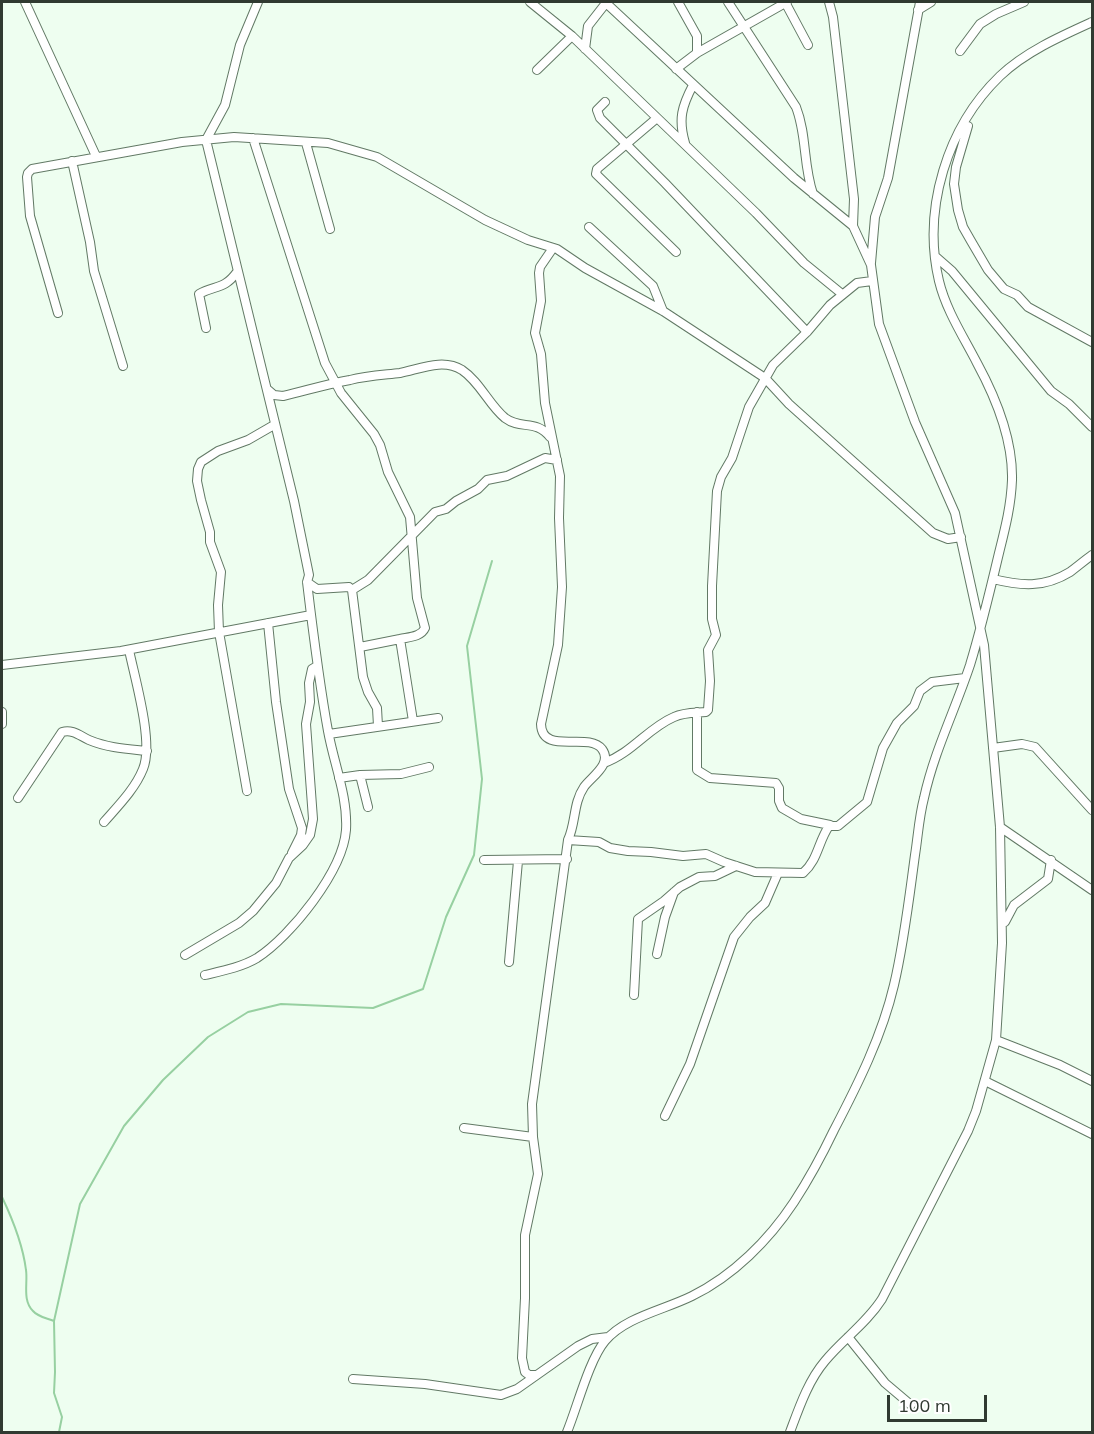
<!DOCTYPE html>
<html>
<head>
<meta charset="utf-8">
<style>
	body { margin:0 }
	#map { position:relative; width:1094px; height:1434px; overflow:hidden; background:#eefef0; font-family:Mulish,sans-serif }
	canvas { display:block }
	.frame { position:absolute; inset:0; border:3px solid #303a31; pointer-events:none }
	.scale { position:absolute; left:887px; top:1395px; width:100px; height:27px; box-sizing:border-box; border:3px solid #303a31; border-top:0; padding-left:8px; font-size:18px; line-height:21px; white-space:nowrap; color:#303a31; -webkit-text-stroke:4px #fff; paint-order:stroke }
</style>
</head>
<body>
<div id="map">
<canvas width="1094" height="1434"></canvas>
<div class="frame"></div>
<div class="scale">100 m</div>
</div>
<script>
const context = document.querySelector('canvas').getContext('2d');
context.lineJoin = 'round';
function stroke(path, color, width, dash) {
  context.strokeStyle = color;
  context.lineWidth = width;
  context.lineCap = dash ? 'butt' : 'round';
  context.setLineDash(dash || []);
  context.stroke(path);
}
stroke(new Path2D(`
	M 2,1197 C 12,1218 23,1246 26,1270 C 28,1283 22,1300 33,1311 C 38,1317 47,1318 54,1321
	M 59,1432 L 62,1417 L 54,1393 L 55,1372 L 54,1321 L 80,1204 L 124,1126 L 163,1080 L 208,1037 L 248,1012 L 281,1004 L 373,1008 L 423,989 L 446,917 L 474,855 L 482,779 L 467,646 L 492,561`), '#97d0a1', 2);
const minor = new Path2D(`
	M 25,2 L 96,156
	M 530,2 L 572,36 L 756,213 L 804,263 L 842,294
	M 605,2 L 794,178 L 853,226
	M 678,2 L 697,36 L 697,53
	M 728,2 L 796,107 C 807,135 803,165 813,194
	M 785,2 L 808,45
	M 918,10 L 931,2
	M 585,49 L 588,26 L 606,3
	M 960,51 L 980,24 L 996,14 L 1024,2
	M 676,69 L 697,53 L 787,2
	M 537,70 L 572,36
	M 605,102 L 597,110 L 600,118 L 665,183 L 807,332
	M 657,118 L 597,169 L 596,174 L 676,252
	M 968,126 L 956,167 L 954,184 L 958,210 L 963,227 L 971,241 L 988,270 L 1004,289 L 1017,295 L 1028,307 L 1092,342
	M 253,138 L 325,363 L 341,393 L 374,434 L 380,445 L 388,472 L 410,517 L 417,598 L 425,628 C 421,637 409,637 400,639 L 413,721
	M 306,143 L 330,229
	M 685,143 C 678,119 682,106 693,85
	M 72,161 L 90,242 L 94,271 L 123,366
	M 589,227 L 653,286 L 663,311
	M 936,257 L 952,271 L 1051,391 L 1069,404 L 1092,427
	M 871,263 L 875,217 L 888,178 L 920,2
	M 58,313 L 30,216 L 27,177 L 28,173 L 32,169 L 182,142 L 234,137 L 328,143 L 377,157 L 485,220 L 528,240 L 557,249 L 585,268 L 663,311 L 765,378 L 789,404 L 933,533 L 948,539 L 961,537
	M 206,328 L 199,294 C 215,285 224,290 237,272
	M 267,389 L 274,395 L 283,396 C 305,391 327,384 350,380 C 366,376 383,375 400,373 C 420,369 443,358 462,370 C 480,382 489,405 505,418 C 521,430 536,419 550,437
	M 993,579 C 1021,586 1044,588 1070,572 C 1078,566 1085,560 1092,555
	M 307,582 L 317,589 L 349,587 L 352,590 L 363,677 L 368,692 L 377,708 L 378,726
	M 352,590 L 368,580 L 435,512 L 446,509 L 456,501 L 478,489 L 487,480 L 507,476 L 545,458 L 557,460
	M 268,623 L 276,702 L 289,789 L 302,828 L 301,835 L 292,853
	M 360,647 L 400,639
	M 2,665 L 121,651 L 311,615
	M 2,712 L 2,724
	M 697,712 L 697,770 L 710,778 L 776,783 L 779,788 L 779,801 L 782,808 L 801,819 L 830,825
	M 329,734 L 438,718
	M 993,748 L 1022,744 L 1035,747 L 1092,810
	M 604,763 C 632,753 648,728 674,717 C 685,712 695,713 706,712 L 708,710 L 710,681 L 708,650 L 716,635 L 712,619 L 712,586 L 717,491 L 721,477 L 732,458 L 749,407 L 773,365 L 807,332 L 830,305 L 857,283 L 872,281
	M 360,775 L 368,807
	M 339,778 L 360,775 L 401,774 L 429,767
	M 247,791 L 219,632 L 218,605 L 221,572 L 210,542 L 210,532 L 201,500 L 197,481 L 198,469 L 201,462 L 218,451 L 248,440 L 274,425
	M 18,798 L 62,732 C 73,729 80,736 89,740 C 108,748 128,749 147,751
	M 104,822 C 118,806 135,789 143,769 C 154,743 135,679 129,650
	M 1000,827 L 1092,890
	M 568,840 L 599,842 L 610,848 L 628,851 L 651,852 L 683,856 L 706,854 L 724,862 L 755,872 L 803,873 C 818,860 818,842 829,826 L 838,826 L 867,802 L 883,748 L 897,723 L 914,706 L 920,691 L 932,682 L 965,678
	M 484,860 L 567,859
	M 1005,922 L 1014,905 L 1048,879 L 1051,860
	M 657,954 L 665,917 L 674,892
	M 185,955 L 239,923 L 253,911 L 276,883 L 289,858 L 303,845 L 310,835 L 313,819 L 306,724 L 310,702 L 309,683 L 312,669 L 317,666
	M 509,962 L 518,861
	M 205,975 C 222,971 242,967 257,958 C 291,936 343,871 346,830 C 348,797 334,764 328,731 C 319,682 313,632 307,582 L 309,575 L 294,501 L 206,140 L 225,105 L 240,45 L 258,2
	M 634,995 L 638,919 L 664,901 L 680,887 L 699,877 L 715,876 L 736,866
	M 996,1040 L 1060,1065 L 1092,1081
	M 985,1081 L 1092,1134
	M 665,1116 L 690,1064 L 734,937 L 750,917 L 765,903 L 778,873
	M 464,1128 L 533,1137
	M 848,1337 L 885,1383 L 911,1405
	M 536,1375 L 529,1375 L 525,1372 L 522,1358 L 525,1298 L 525,1235 L 538,1174 L 533,1137 L 532,1104 L 568,840 C 576,823 573,803 584,787 C 591,777 613,764 602,749 C 588,731 542,756 541,724 L 558,645 L 562,587 L 559,518 L 560,476 L 545,403 L 541,354 L 535,333 L 541,301 L 539,273 L 540,267 L 553,248
	M 353,1379 L 425,1384 L 501,1395 L 517,1389 L 578,1346 L 592,1339 L 608,1337
	M 567,1432 C 577,1408 589,1360 605,1341 C 625,1317 664,1310 692,1296 C 733,1276 769,1240 794,1202 C 809,1179 822,1155 834,1130 C 858,1084 882,1036 894,985 C 904,943 909,899 915,855 C 918,836 919,817 924,798 C 934,752 955,710 970,665 C 981,629 990,591 999,553 C 1005,529 1011,506 1012,480 C 1013,440 996,398 977,363 C 963,336 946,310 939,281 C 922,209 947,127 1000,76 C 1025,52 1061,36 1092,22
	M 790,1432 C 799,1408 808,1381 825,1361 C 843,1339 866,1324 882,1299 L 968,1131 L 976,1111 L 996,1040 L 1002,943 L 1000,827 L 984,645 L 955,513 L 915,422 L 879,324 L 871,265 L 853,226 L 854,199 L 833,17 L 829,2`);
stroke(minor, '#627965', 10);
stroke(minor, '#fff', 8);
</script>
</body>
</html>
